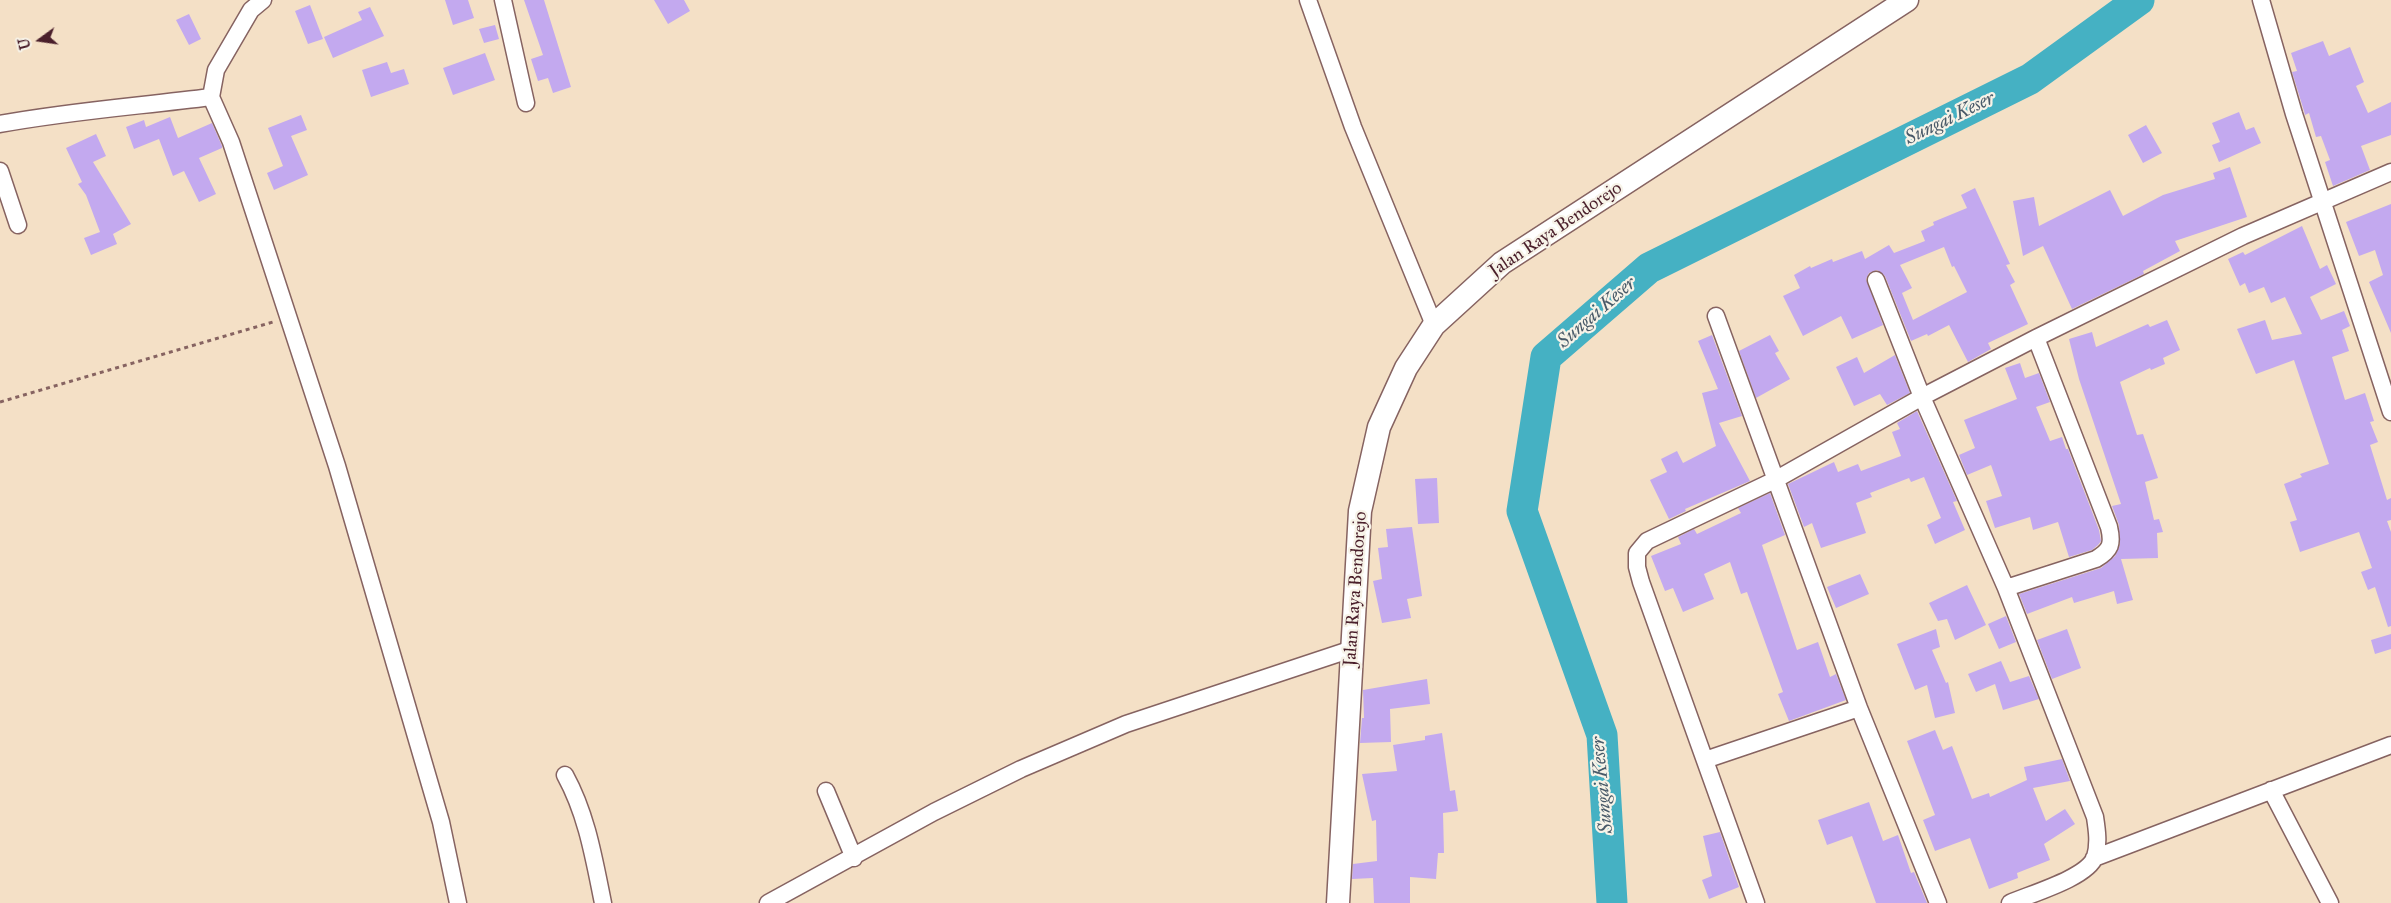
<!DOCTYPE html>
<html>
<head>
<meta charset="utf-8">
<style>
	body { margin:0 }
	#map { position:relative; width:2391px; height:903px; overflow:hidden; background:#f4e0c6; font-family:"IM FELL Great Primer",serif }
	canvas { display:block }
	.north { position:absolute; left:15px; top:15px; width:50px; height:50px; -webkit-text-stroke:4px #f7f3e8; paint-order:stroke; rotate:256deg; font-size:14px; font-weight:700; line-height:20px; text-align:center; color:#4a1f2b }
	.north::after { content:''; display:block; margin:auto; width:18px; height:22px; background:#4a1f2b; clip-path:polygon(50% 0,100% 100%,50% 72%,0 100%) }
</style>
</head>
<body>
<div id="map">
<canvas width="2391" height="903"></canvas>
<div class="north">U</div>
</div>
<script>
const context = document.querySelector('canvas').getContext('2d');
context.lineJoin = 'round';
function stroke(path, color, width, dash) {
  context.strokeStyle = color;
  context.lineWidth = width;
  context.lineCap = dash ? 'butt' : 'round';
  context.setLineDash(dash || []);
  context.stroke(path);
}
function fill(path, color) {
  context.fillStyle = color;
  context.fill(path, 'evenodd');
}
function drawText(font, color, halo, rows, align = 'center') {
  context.font = font + ' "IM FELL Great Primer",serif';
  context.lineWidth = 4.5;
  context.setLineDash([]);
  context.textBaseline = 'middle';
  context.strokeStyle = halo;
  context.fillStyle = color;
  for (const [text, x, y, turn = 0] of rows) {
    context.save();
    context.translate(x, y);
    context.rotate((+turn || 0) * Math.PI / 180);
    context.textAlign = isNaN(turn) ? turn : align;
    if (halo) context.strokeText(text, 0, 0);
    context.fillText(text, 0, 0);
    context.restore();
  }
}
stroke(new Path2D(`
	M 1612,903 L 1602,735 L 1522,511 L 1546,357 L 1649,268 L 2030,79 L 2139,0`), '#45b1c3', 31);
fill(new Path2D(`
	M 445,0 L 468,0 L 474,18 L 453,25 Z
	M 524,0 L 544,0 L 571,87 L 553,93 L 548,78 L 538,81 L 531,59 L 543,55 Z
	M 654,0 L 684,0 L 690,11 L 668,24 Z
	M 310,5 L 323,39 L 308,44 L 295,11 Z
	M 370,7 L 384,36 L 333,58 L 324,37 L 362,20 L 358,12 Z
	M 189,14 L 201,39 L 189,45 L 176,20 Z
	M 495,25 L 499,39 L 484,43 L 479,29 Z
	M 2323,41 L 2329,56 L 2350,47 L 2364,82 L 2356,86 L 2368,113 L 2391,102 L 2391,135 L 2361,146 L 2370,170 L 2333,186 L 2325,162 L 2330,160 L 2321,136 L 2316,137 L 2309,113 L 2305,115 L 2304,111 L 2292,72 L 2297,71 L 2291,53 Z
	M 485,53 L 495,80 L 453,95 L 443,68 Z
	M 387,62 L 391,73 L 404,69 L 409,84 L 371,97 L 362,70 Z
	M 2239,112 L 2246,130 L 2254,127 L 2261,143 L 2219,162 L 2212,145 L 2220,142 L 2212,123 Z
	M 301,115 L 307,130 L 291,136 L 308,175 L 274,190 L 267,173 L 283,166 L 268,128 Z
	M 170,117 L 178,138 L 212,123 L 222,146 L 222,148 L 199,158 L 216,194 L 199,202 L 184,171 L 173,176 L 159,139 L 134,149 L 126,127 L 144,120 L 146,127 Z
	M 2146,125 L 2162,153 L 2143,163 L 2128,135 Z
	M 96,134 L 106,156 L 93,162 L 131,224 L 113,234 L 117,244 L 91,255 L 84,238 L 100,232 L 86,195 L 78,184 L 82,182 L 66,148 Z
	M 2230,167 L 2247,217 L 2175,241 L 2180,251 L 2143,271 L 2144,274 L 2072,309 L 2043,246 L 2023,256 L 2013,201 L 2034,197 L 2039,226 L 2110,190 L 2123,216 L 2163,195 L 2215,179 L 2213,173 Z
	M 1975,188 L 2010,264 L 2006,265 L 2015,282 L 2010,285 L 2028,324 L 1988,343 L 1991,349 L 1968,362 L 1949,325 L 1928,336 L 1927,334 L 1911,341 L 1885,276 L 1877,270 L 1869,273 L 1866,279 L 1883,325 L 1852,339 L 1841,316 L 1803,336 L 1783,296 L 1800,288 L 1794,275 L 1810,266 L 1811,268 L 1832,259 L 1833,262 L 1862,251 L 1865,259 L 1889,245 L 1894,253 L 1925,241 L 1921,231 L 1934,225 L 1933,222 L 1967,208 L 1961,195 ZM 1944,247 L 1952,267 L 1954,266 L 1967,292 L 1913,320 L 1902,293 L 1912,288 L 1900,265 Z
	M 2391,204 L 2391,333 L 2369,282 L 2383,275 L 2375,250 L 2359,256 L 2346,222 Z
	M 2302,226 L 2320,269 L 2327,265 L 2336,284 L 2310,297 L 2321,320 L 2344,311 L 2350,326 L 2342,330 L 2349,351 L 2332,357 L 2345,400 L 2365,393 L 2374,421 L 2370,422 L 2378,442 L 2370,445 L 2387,500 L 2391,498 L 2391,520 L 2387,521 L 2391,532 L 2391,626 L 2388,627 L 2375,587 L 2368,590 L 2361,572 L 2372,568 L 2359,532 L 2300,552 L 2290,522 L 2297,520 L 2284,484 L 2302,477 L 2300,474 L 2329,464 L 2294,360 L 2256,374 L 2237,329 L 2265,320 L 2272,340 L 2302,334 L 2285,297 L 2271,303 L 2264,287 L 2249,293 L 2245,283 L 2240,286 L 2228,259 L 2243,252 L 2245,255 Z
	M 2167,320 L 2180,350 L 2163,358 L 2165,364 L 2151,370 L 2150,368 L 2120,382 L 2137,435 L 2143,434 L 2158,478 L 2145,482 L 2154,520 L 2159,519 L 2163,532 L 2157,533 L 2158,558 L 2121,559 L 2133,600 L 2117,604 L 2114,591 L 2074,603 L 2072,597 L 2027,614 L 2019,594 L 2101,568 L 2115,556 L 2120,545 L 2119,525 L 2112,506 L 2121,504 L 2079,379 L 2069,339 L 2092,332 L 2096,347 L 2148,324 L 2150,327 Z
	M 1712,335 L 1742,416 L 1719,423 L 1750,481 L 1685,509 L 1686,511 L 1669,519 L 1650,480 L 1667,472 L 1661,459 L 1677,451 L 1683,463 L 1716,446 L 1702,393 L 1718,389 L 1698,341 Z
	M 1770,335 L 1779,351 L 1775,353 L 1790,379 L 1756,398 L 1739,351 Z
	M 1895,355 L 1910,393 L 1887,405 L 1880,394 L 1854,406 L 1836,367 L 1857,357 L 1864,373 Z
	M 2020,363 L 2025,378 L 2039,373 L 2050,402 L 2036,407 L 2050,441 L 2062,437 L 2066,449 L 2068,449 L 2099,530 L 2101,541 L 2098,545 L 2092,550 L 2069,557 L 2058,522 L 2033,530 L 2030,517 L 1995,528 L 1986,501 L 2002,496 L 1991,465 L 1967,475 L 1959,455 L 1975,448 L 1964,420 L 2017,399 L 2005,368 Z
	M 1917,411 L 1957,501 L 1953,502 L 1965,530 L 1935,544 L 1927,525 L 1941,518 L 1924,477 L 1911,482 L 1909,478 L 1870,493 L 1872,497 L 1856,503 L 1866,533 L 1821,548 L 1812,523 L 1804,527 L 1788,484 L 1834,462 L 1838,472 L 1858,464 L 1861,471 L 1901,456 L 1892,432 L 1900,429 L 1897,423 Z
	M 1437,478 L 1439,523 L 1418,524 L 1415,479 Z
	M 1770,493 L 1785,535 L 1762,545 L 1797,650 L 1818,642 L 1830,677 L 1836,674 L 1846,700 L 1789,721 L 1778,694 L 1783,692 L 1747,592 L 1741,594 L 1730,562 L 1704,574 L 1714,599 L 1683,612 L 1673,588 L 1665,591 L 1651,556 L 1681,544 L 1678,537 L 1694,529 L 1697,534 L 1741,513 L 1738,508 Z
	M 1412,527 L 1422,596 L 1407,599 L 1411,618 L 1382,623 L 1373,581 L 1382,579 L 1378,548 L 1388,547 L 1386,529 Z
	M 1860,574 L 1869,594 L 1836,608 L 1827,587 Z
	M 1967,585 L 1986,625 L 1955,640 L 1947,619 L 1938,621 L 1929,603 Z
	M 2006,616 L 2016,642 L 1999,649 L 1988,624 Z
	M 1936,629 L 1940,647 L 1932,650 L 1946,683 L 1948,682 L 1955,713 L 1935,718 L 1927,685 L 1915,690 L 1897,644 Z
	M 2067,629 L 2081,668 L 2052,679 L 2037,640 Z
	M 2391,634 L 2391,649 L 2375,654 L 2371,640 Z
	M 2001,661 L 2010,682 L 2029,676 L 2039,699 L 2003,710 L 1995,684 L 1976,692 L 1968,674 Z
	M 1427,679 L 1430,704 L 1390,709 L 1391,742 L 1360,743 L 1362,718 L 1364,718 L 1363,690 Z
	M 1935,730 L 1943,750 L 1952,746 L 1972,799 L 1989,793 L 1990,797 L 2027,780 L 2024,767 L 2062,759 L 2070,781 L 2033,788 L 2046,821 L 2065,809 L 2075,824 L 2044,844 L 2050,860 L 2017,873 L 2018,878 L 1989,889 L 1970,838 L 1935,851 L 1923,820 L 1935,815 L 1907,741 Z
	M 1442,733 L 1450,791 L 1455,790 L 1458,811 L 1443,813 L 1444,853 L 1438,853 L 1436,879 L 1410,877 L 1410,903 L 1374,903 L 1373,878 L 1352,879 L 1353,864 L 1377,861 L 1376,820 L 1372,821 L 1362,774 L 1397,771 L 1393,745 L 1425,740 L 1425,736 Z
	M 1869,802 L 1883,841 L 1898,835 L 1911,873 L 1914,872 L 1927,903 L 1876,903 L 1852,836 L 1827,845 L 1818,820 Z
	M 1720,832 L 1739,887 L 1709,899 L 1702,880 L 1712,876 L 1703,836 Z`), '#c3a9ef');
const street = new Path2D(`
	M 263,0 L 251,10 L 216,70 L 211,97 L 231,142 L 337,466 L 441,822 L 458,903
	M 503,0 L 526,103
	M 1308,0 L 1353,127 L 1434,325
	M 2261,0 L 2294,114 L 2391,412
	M 0,124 C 70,111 141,106 211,97
	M 0,171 L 18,225
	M 1876,280 L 1922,397 L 2006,588 L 2095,817 C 2097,830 2099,844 2095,857 C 2087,878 2030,894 2010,903
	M 1716,316 L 1859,708 L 1938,903
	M 2006,588 L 2096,559 C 2111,550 2113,544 2109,527 L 2036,338
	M 1705,760 L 1859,708
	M 565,775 C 587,815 594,859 603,903
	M 2271,790 L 2330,903
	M 826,791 L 854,858
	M 2094,858 L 2391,745
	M 768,903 L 934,812 L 1021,769 L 1126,724 L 1352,649
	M 1756,903 L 1641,582 L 1637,567 L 1637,553 L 1647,541 L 1775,480 L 1922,397 L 2036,338 L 2243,236 L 2391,172`);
const secondary = new Path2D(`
	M 1338,903 L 1360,511 L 1379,427 L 1406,368 L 1434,325 L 1502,263 L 1907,0`);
stroke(street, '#866361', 19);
stroke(secondary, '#866361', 25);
stroke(new Path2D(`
	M 0,402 L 273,322`), '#866361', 3, [4, 4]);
stroke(street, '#fff', 16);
stroke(secondary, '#fff', 22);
drawText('18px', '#4a1f2b', '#f7f3e8', [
	["Jalan Raya Bendorejo",1556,230,-34],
	["Jalan Raya Bendorejo",1356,589,-86]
]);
drawText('italic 19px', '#485968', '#f7f3e8', [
	["Sungai Keser",1950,119,-26],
	["Sungai Keser",1597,313,-41],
	["Sungai Keser",1603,785,-95]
]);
</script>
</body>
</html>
